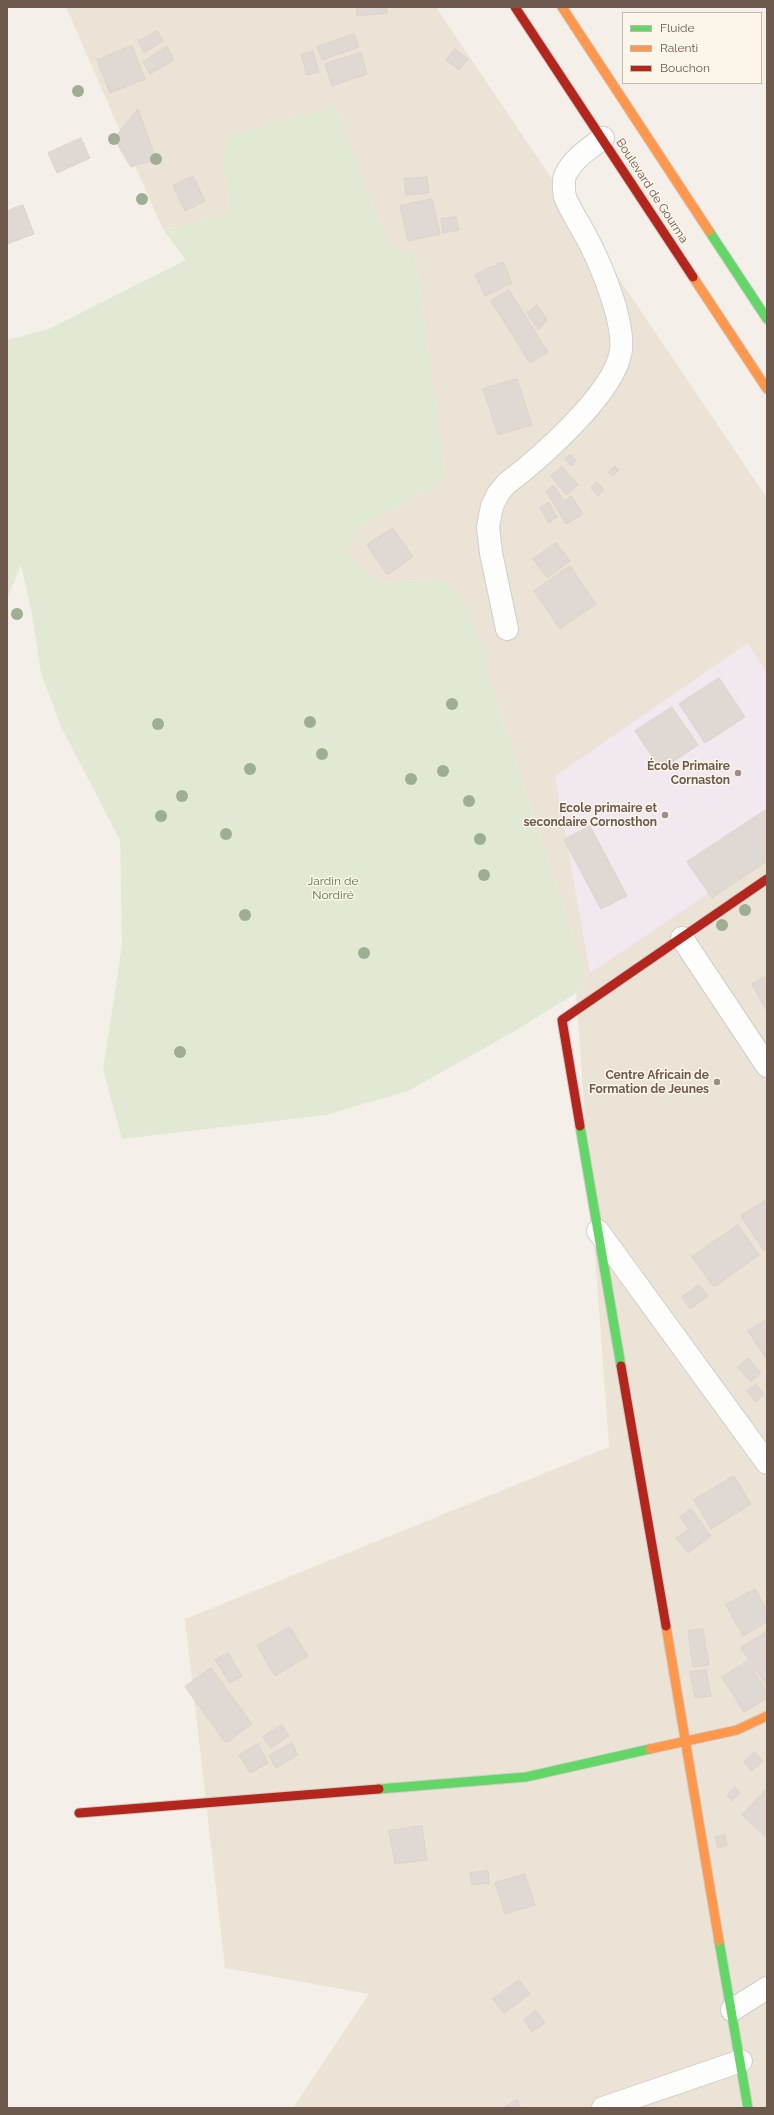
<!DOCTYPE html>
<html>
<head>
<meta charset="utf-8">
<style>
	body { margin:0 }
	#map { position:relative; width:774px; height:2115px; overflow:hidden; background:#f4f0e9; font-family:Raleway,sans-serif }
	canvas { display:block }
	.frame { position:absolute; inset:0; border:8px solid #6d594d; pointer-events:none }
	.legend { position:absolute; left:622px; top:12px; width:140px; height:72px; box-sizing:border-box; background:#fcf5e9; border:1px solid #c3b7ab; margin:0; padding:5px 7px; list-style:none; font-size:12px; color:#6d594d }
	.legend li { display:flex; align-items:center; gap:8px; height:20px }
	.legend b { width:20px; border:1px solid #c3b7ab }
</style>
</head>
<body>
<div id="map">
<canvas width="774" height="2115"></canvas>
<div class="frame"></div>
<ul class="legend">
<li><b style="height:5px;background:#63d668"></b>Fluide</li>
<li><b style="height:5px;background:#ff974d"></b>Ralenti</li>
<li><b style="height:5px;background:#b3261e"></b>Bouchon</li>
</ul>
</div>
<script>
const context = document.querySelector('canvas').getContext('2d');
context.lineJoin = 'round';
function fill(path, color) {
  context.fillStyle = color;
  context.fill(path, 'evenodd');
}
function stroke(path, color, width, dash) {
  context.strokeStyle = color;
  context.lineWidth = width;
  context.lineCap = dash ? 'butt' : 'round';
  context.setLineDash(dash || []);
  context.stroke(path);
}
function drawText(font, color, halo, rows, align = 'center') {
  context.font = font + ' Raleway,sans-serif';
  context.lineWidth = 3;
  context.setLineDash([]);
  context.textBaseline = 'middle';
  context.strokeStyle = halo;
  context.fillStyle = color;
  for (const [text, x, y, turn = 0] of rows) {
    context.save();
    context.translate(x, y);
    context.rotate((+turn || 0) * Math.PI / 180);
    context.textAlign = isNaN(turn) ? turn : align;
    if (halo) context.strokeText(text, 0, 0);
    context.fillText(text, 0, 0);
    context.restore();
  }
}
fill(new Path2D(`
	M 66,7 L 436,7 L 767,498 L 767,2108 L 293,2108 L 369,1994 L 225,1968 L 185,1619 L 609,1447 L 576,993 L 586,975 L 492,688 L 481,643 L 436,578 L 378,584 L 347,552 L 359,528 L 446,479 L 415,256 L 387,242 L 335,106 L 230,137 L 223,158 L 230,214 L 163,230 Z`), '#ece3d7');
fill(new Path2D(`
	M 748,643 L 767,673 L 767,854 L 590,973 L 555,776 Z`), '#f1e8f0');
fill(new Path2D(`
	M 335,106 L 387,242 L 415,256 L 446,479 L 359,528 L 347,552 L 378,584 L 436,578 L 460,594 L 481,643 L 492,688 L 586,975 L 576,993 L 515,1031 L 408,1091 L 326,1115 L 122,1139 L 103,1070 L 122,945 L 120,840 L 62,729 L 41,673 L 32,614 L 21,565 L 7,598 L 7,340 L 49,329 L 186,260 L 163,230 L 230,214 L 223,158 L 229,137 Z`), '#e1e9d5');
const building = new Path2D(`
	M 357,7 L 386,7 L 387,13 L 357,16 Z
	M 157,31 L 163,41 L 144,53 L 138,42 Z
	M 354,34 L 359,47 L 322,60 L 317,47 Z
	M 132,46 L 145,79 L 110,93 L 97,60 Z
	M 167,47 L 174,60 L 150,74 L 143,62 Z
	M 455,49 L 468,59 L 459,70 L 446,60 Z
	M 313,51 L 319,72 L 307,75 L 301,55 Z
	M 361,53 L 367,74 L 332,86 L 325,64 Z
	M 138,109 L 156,159 L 131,167 L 114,139 Z
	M 81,138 L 90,158 L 57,173 L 48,153 Z
	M 193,176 L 205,201 L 185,211 L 173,186 Z
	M 427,177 L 429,193 L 406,195 L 404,179 Z
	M 432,199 L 440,234 L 408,241 L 400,206 Z
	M 23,205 L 34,234 L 7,244 L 7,211 Z
	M 456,217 L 459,230 L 443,233 L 441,219 Z
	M 503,262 L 512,283 L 485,296 L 475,275 Z
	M 509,290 L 548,352 L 530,363 L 491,301 Z
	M 537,305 L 547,320 L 538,330 L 527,313 Z
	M 517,379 L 532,425 L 498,435 L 483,389 Z
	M 571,455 L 576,461 L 571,466 L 565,458 Z
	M 615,466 L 619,470 L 613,476 L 608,472 Z
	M 562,467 L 578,485 L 566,495 L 551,476 Z
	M 597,482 L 604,490 L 598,496 L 591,488 Z
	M 554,486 L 564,501 L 571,496 L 583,514 L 566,524 L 546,491 Z
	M 549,503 L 557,517 L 549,523 L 540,508 Z
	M 393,528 L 413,557 L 387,575 L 367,545 Z
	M 556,543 L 570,561 L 547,578 L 533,559 Z
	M 570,566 L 596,604 L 560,629 L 534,591 Z
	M 719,678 L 745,717 L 705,743 L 679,704 Z
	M 672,707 L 698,745 L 661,770 L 635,731 Z
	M 767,809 L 767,861 L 712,898 L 687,862 Z
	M 590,826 L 627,896 L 601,909 L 564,840 Z
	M 767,976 L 767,1012 L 752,984 Z
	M 767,1199 L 767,1249 L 764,1251 L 741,1216 Z
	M 738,1225 L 759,1255 L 714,1287 L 692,1257 Z
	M 699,1285 L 708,1296 L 690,1309 L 682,1297 Z
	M 767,1319 L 767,1360 L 748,1331 Z
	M 748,1358 L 761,1373 L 751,1382 L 738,1367 Z
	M 756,1384 L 764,1394 L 756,1402 L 747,1391 Z
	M 734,1476 L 751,1504 L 711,1529 L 694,1500 Z
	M 691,1509 L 711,1536 L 688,1553 L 676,1538 L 689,1529 L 680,1517 Z
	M 755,1589 L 767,1610 L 767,1622 L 743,1636 L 726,1605 Z
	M 290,1627 L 308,1656 L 275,1676 L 257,1646 Z
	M 703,1629 L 709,1665 L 693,1667 L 688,1631 Z
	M 767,1631 L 767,1686 L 741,1648 Z
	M 228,1653 L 242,1676 L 230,1683 L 215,1660 Z
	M 748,1661 L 767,1692 L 767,1698 L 744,1712 L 722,1677 Z
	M 211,1668 L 252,1724 L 226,1743 L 185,1687 Z
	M 706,1670 L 711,1696 L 695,1698 L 690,1672 Z
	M 282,1725 L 289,1736 L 271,1748 L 263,1737 Z
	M 292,1743 L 298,1755 L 276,1768 L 269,1756 Z
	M 258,1744 L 268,1763 L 250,1773 L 239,1755 Z
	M 755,1752 L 763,1761 L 751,1771 L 744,1762 Z
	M 735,1787 L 740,1793 L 732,1801 L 727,1796 Z
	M 767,1789 L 767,1838 L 742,1815 Z
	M 422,1826 L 427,1860 L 395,1864 L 389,1831 Z
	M 725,1835 L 727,1845 L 718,1848 L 715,1837 Z
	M 488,1871 L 489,1883 L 472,1885 L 470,1873 Z
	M 525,1874 L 535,1905 L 505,1914 L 495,1883 Z
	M 519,1980 L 530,1994 L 504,2013 L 493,1999 Z
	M 536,2011 L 545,2023 L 532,2032 L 524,2020 Z
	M 517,2100 L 521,2108 L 503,2108 Z`);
fill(building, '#e0d8d2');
stroke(building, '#dcd4cc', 1);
const street = new Path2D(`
	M 507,629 L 491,553 L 488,527 L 492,506 L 498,494 L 506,484 C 539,459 616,392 621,350 C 624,320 602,267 588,240 C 581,226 571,212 565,197 C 564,192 563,181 565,176 C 572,159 589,149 603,138
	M 682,938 L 767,1066
	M 598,1231 L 767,1463
	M 732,2010 L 767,1988
	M 603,2108 L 741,2061`);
const fast = new Path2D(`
	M 709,231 L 767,319
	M 580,1126 L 621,1366
	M 379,1789 L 526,1777 L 650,1749
	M 719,1941 L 748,2108`);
const slow = new Path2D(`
	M 562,7 L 709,231
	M 693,277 L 767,389
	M 666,1626 L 719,1941
	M 650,1749 L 737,1730 L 767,1716`);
const jam = new Path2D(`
	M 515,7 L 693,277
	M 580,1126 L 562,1020 L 767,879
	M 621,1366 L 666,1626
	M 79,1813 L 379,1789`);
stroke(street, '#d3cdc7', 24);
stroke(fast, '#d3ccc6', 11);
stroke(slow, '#d3ccc6', 11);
stroke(jam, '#d3ccc6', 11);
stroke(street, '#fdfdfc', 22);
stroke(fast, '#63d668', 9);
stroke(slow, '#ff974d', 9);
stroke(jam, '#b3261e', 9);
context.fillStyle = '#9dae92';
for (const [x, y] of [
	[78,91],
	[114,139],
	[156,159],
	[142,199],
	[17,614],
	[452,704],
	[310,722],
	[158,724],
	[322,754],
	[250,769],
	[443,771],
	[411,779],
	[182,796],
	[469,801],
	[161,816],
	[226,834],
	[480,839],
	[484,875],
	[745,910],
	[245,915],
	[722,925],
	[364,953],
	[180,1052]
]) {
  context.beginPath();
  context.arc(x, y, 6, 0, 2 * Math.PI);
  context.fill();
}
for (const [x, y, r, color] of [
	[738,773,4,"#9c8e84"],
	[665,815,4,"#9c8e84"],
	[717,1082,4,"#9c8e84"]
]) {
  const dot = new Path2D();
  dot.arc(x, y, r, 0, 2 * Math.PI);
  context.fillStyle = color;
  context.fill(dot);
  stroke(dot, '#fcf5e9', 1.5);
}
drawText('12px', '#6d594d', '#fcf5e9', [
	["Boulevard de Gourma",652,191,57]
]);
drawText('bold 12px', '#6d594d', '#fcf5e9', [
	["École Primaire",730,766],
	["Cornaston",730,780],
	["Ecole primaire et",657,808],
	["secondaire Cornosthon",657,822],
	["Centre Africain de",709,1075],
	["Formation de Jeunes",709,1089]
], 'right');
drawText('12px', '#56784a', '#fcf5e9', [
	["Jardin de",333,881],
	["Nordiré",333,895]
]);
</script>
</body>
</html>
